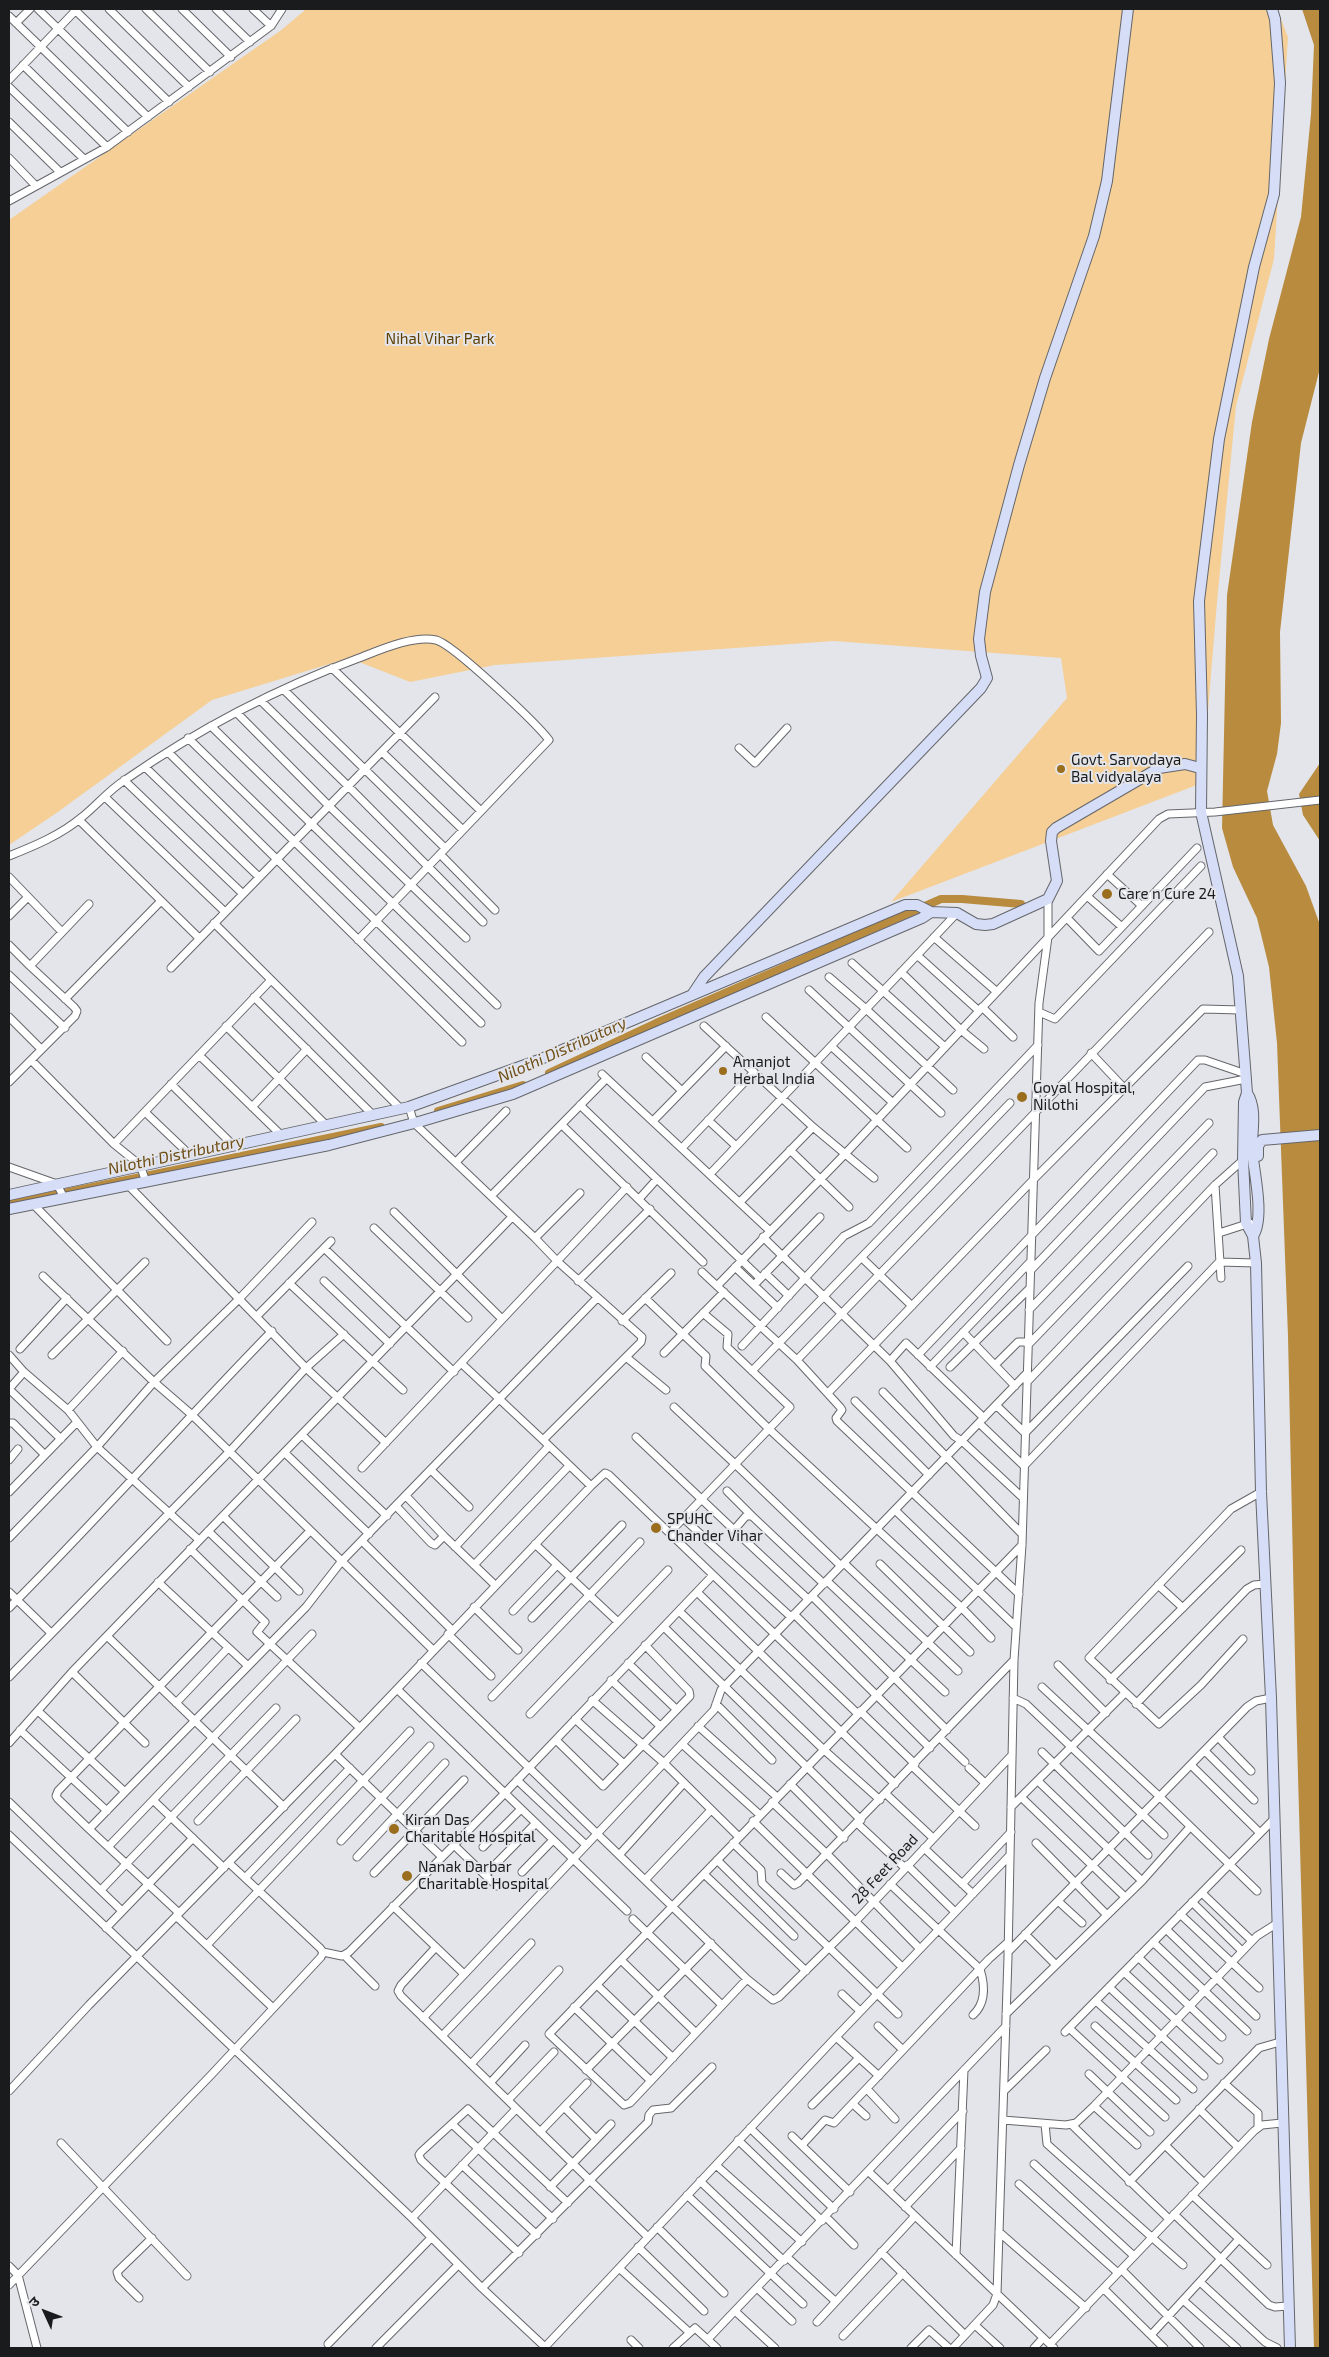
<!DOCTYPE html>
<html>
<head>
<meta charset="utf-8">
<style>
	body { margin:0 }
	#map { position:relative; width:1329px; height:2357px; overflow:hidden; background:#e3e5ea; font-family:"Exo 2","Noto Sans Devanagari",sans-serif }
	canvas { display:block }
	.frame { position:absolute; inset:0; border:10px solid #1a1b1c; pointer-events:none }
	.north { position:absolute; left:20px; top:2287px; width:50px; height:50px; -webkit-text-stroke:4px #e3e5ea; paint-order:stroke; rotate:313deg; font-size:14px; font-weight:700; line-height:20px; text-align:center; color:#1a1b1c }
	.north::after { content:''; display:block; margin:auto; width:18px; height:22px; background:#1a1b1c; clip-path:polygon(50% 0,100% 100%,50% 72%,0 100%) }
</style>
</head>
<body>
<div id="map">
<canvas width="1329" height="2357"></canvas>
<div class="frame"></div>
<div class="north">उ</div>
</div>
<script>
const context = document.querySelector('canvas').getContext('2d');
context.lineJoin = 'round';
function fill(path, color) {
  context.fillStyle = color;
  context.fill(path, 'evenodd');
}
function stroke(path, color, width, dash) {
  context.strokeStyle = color;
  context.lineWidth = width;
  context.lineCap = dash ? 'butt' : 'round';
  context.setLineDash(dash || []);
  context.stroke(path);
}
function drawText(font, color, halo, rows, align = 'center') {
  context.font = font + ' "Exo 2",sans-serif';
  context.lineWidth = 4;
  context.setLineDash([]);
  context.textBaseline = 'middle';
  context.strokeStyle = halo;
  context.fillStyle = color;
  for (const [text, x, y, turn = 0] of rows) {
    context.save();
    context.translate(x, y);
    context.rotate((+turn || 0) * Math.PI / 180);
    context.textAlign = isNaN(turn) ? turn : align;
    if (halo) context.strokeText(text, 0, 0);
    context.fillText(text, 0, 0);
    context.restore();
  }
}
fill(new Path2D(`
	M 304,9 L 1277,9 L 1288,37 L 1274,259 L 1236,406 L 1217,602 L 1202,783 L 891,902 L 1067,698 L 1061,658 L 834,641 L 495,665 L 410,682 L 349,658 L 212,700 L 55,814 L 9,845 L 9,220 L 280,31 L 304,11 Z`), '#f5cf96');
fill(new Path2D(`
	M 1302,9 L 1320,9 L 1320,368 L 1301,443 L 1280,632 L 1281,723 L 1277,754 L 1267,791 L 1273,825 L 1306,886 L 1320,925 L 1320,2348 L 1314,2348 L 1296,1704 L 1288,1336 L 1277,1043 L 1269,967 L 1257,918 L 1233,867 L 1222,828 L 1227,595 L 1252,422 L 1269,339 L 1301,217 L 1311,114 L 1314,45 Z
	M 1320,763 L 1320,841 L 1303,815 L 1299,794 Z`), '#b88b3f');
stroke(new Path2D(`
	M 549,1073 L 656,1023 L 941,899 L 962,899 L 1021,904
	M 438,1111 L 523,1085
	M 11,1204 L 381,1127`), '#b88b3f', 8);
const street = new Path2D(`
	M 38,9 L 148,117
	M 74,9 L 169,102
	M 109,9 L 189,87
	M 146,9 L 210,72
	M 182,9 L 231,57
	M 216,9 L 250,42
	M 253,9 L 271,26
	M 9,16 L 128,132
	M 16,23 L 30,9
	M 23,65 L 107,147
	M 9,80 L 77,9
	M 9,87 L 84,159
	M 9,122 L 60,172
	M 9,158 L 36,186
	M 9,201 L 107,147 L 271,26 L 282,9
	M 332,668 L 481,811
	M 284,690 L 445,848
	M 261,701 L 348,786 L 483,922
	M 237,713 L 329,806 L 466,938
	M 211,726 L 497,1005
	M 188,738 L 481,1023
	M 739,748 L 755,763 L 787,728
	M 168,752 L 462,1042
	M 382,752 L 463,830
	M 145,767 L 259,877
	M 124,780 L 243,894
	M 105,797 L 225,912
	M 79,820 L 199,938
	M 440,854 L 495,910
	M 9,856 C 34,846 61,835 82,817 C 97,805 109,790 125,780 C 197,730 277,688 359,658 C 380,650 413,635 436,640 C 453,644 536,723 549,740 L 358,940
	M 1107,874 L 1142,906
	M 9,877 L 62,932
	M 1087,896 L 1122,927
	M 9,916 L 28,897
	M 1067,918 L 1099,951 L 1197,848
	M 214,923 L 401,1109
	M 1209,932 L 797,1360 L 717,1286 L 845,1154 L 1159,819 L 1168,814 L 1215,812 L 1320,800
	M 934,937 L 997,992
	M 9,945 L 30,966
	M 917,955 L 979,1011
	M 852,963 L 945,1047
	M 171,968 L 435,697
	M 901,972 L 961,1030 L 984,1049
	M 9,975 L 65,1028
	M 829,977 L 866,1009 L 953,1090
	M 809,990 L 941,1113
	M 254,997 L 373,1115
	M 65,999 L 161,901
	M 982,1007 L 1013,1037
	M 1039,1012 L 1055,1019 L 1201,866
	M 9,1017 L 41,1049
	M 766,1017 L 907,1148
	M 226,1026 L 325,1124
	M 704,1026 L 813,1127 L 874,1178
	M 831,1046 L 892,1102
	M 1091,1053 L 1124,1088
	M 199,1055 L 280,1134
	M 646,1057 L 682,1091
	M 31,1060 L 114,1144 L 140,1165 L 146,1182
	M 602,1074 L 770,1231
	M 9,1082 L 75,1016 L 77,1011 L 74,1007 L 30,966 L 89,904
	M 171,1084 L 232,1144
	M 580,1105 L 760,1278
	M 252,1107 L 307,1049
	M 145,1112 L 189,1154
	M 708,1120 L 736,1146
	M 653,1121 L 726,1046
	M 562,1125 L 703,1262
	M 114,1144 L 271,980
	M 682,1148 L 754,1072
	M 790,1150 L 849,1207
	M 456,1162 L 506,1111
	M 9,1167 L 57,1184 L 64,1198
	M 710,1174 L 957,913
	M 1215,1185 L 1221,1278
	M 491,1196 L 606,1079
	M 639,1199 L 657,1179
	M 740,1202 L 813,1127
	M 33,1204 L 167,1341
	M 394,1212 L 502,1319
	M 312,1222 L 239,1299 L 306,1368 L 386,1443
	M 374,1228 L 468,1318
	M 1219,1233 L 1250,1223
	M 763,1237 L 890,1361 L 954,1436 L 962,1441 L 1023,1498
	M 535,1238 L 580,1193
	M 324,1248 L 454,1372
	M 862,1258 L 912,1306
	M 735,1267 L 778,1308
	M 1030,1271 L 1205,1087 L 1246,1079
	M 702,1272 L 717,1286
	M 765,1273 L 789,1296
	M 43,1276 L 154,1382 L 191,1414 L 433,1650
	M 324,1281 L 390,1344
	M 578,1281 L 650,1209
	M 289,1283 L 403,1390
	M 754,1285 L 820,1217
	M 645,1298 L 706,1356 L 705,1366 L 707,1368 L 769,1429 L 961,1607 L 991,1638
	M 1029,1310 L 1209,1123
	M 257,1316 L 331,1241
	M 622,1321 L 671,1273
	M 963,1332 L 1015,1386
	M 1028,1345 L 1213,1153
	M 742,1346 L 844,1236 L 869,1223 L 1038,1045
	M 20,1349 L 67,1298
	M 664,1353 L 724,1292
	M 9,1355 L 24,1372 L 68,1410 L 97,1447 L 199,1540
	M 52,1355 L 145,1262
	M 918,1355 L 1198,1060 L 1205,1060 L 1246,1074
	M 626,1357 L 666,1390
	M 797,1360 L 840,1407 L 842,1410 L 836,1418 L 837,1421 L 1019,1594
	M 890,1361 L 906,1343 L 984,1418
	M 461,1363 L 543,1440
	M 995,1365 L 1018,1342 L 1028,1342
	M 930,1367 L 1031,1261
	M 950,1367 L 1030,1288
	M 752,1371 L 1010,1103
	M 1027,1382 L 1215,1185 L 1243,1160
	M 9,1389 L 61,1439
	M 9,1389 L 24,1372
	M 883,1392 L 1022,1534
	M 828,1393 L 1033,1180 L 1203,1009 L 1241,1010
	M 855,1401 L 929,1475
	M 996,1405 L 1025,1433 L 1188,1266
	M 674,1407 L 735,1464 L 841,1566
	M 68,1410 L 123,1351
	M 9,1423 L 13,1423 L 45,1455
	M 979,1423 L 1024,1466
	M 302,1435 L 387,1516
	M 636,1437 L 734,1530 L 746,1516 L 752,1516 L 824,1584
	M 285,1453 L 369,1534
	M 9,1460 L 18,1449
	M 1024,1466 L 1219,1262 L 1256,1263
	M 362,1468 L 627,1187
	M 431,1470 L 469,1507
	M 591,1486 L 605,1473 L 609,1475 L 858,1714
	M 727,1491 L 752,1516
	M 9,1492 L 77,1422
	M 406,1496 L 444,1536
	M 396,1506 L 431,1543 L 435,1545 L 444,1536 L 495,1585
	M 895,1510 L 1015,1626
	M 223,1516 L 299,1591
	M 683,1518 L 791,1617
	M 674,1528 L 790,1407 L 727,1347 L 728,1334 L 703,1313
	M 734,1530 L 808,1599
	M 208,1531 L 277,1597
	M 9,1538 L 97,1447 L 154,1382 L 239,1299 L 129,1186
	M 362,1541 L 452,1630
	M 535,1544 L 618,1622
	M 455,1547 L 549,1446
	M 190,1549 L 265,1622 L 257,1632 L 360,1728
	M 844,1563 L 958,1671
	M 880,1564 L 970,1652
	M 474,1565 L 569,1466
	M 827,1581 L 945,1692
	M 158,1582 L 247,1665
	M 1158,1585 L 1183,1608
	M 9,1592 L 50,1632
	M 697,1592 L 895,1784
	M 812,1596 L 947,1730
	M 474,1607 L 518,1650
	M 9,1608 C 99,1518 183,1422 272,1331
	M 513,1611 L 557,1565
	M 679,1611 L 823,1749 L 880,1800
	M 794,1614 L 930,1748
	M 532,1618 L 622,1525
	M 664,1627 L 861,1820
	M 448,1634 L 491,1676
	M 107,1636 L 284,1807
	M 1243,1639 L 1201,1685 L 1159,1724 L 1089,1658 L 1231,1509 L 1261,1492
	M 421,1663 L 747,1979 L 773,2000 L 779,1997 L 855,1922 L 1012,1755
	M 628,1663 L 676,1709
	M 1058,1665 L 1106,1713
	M 72,1672 L 145,1743
	M 9,1677 L 229,1452 L 306,1368 L 344,1334
	M 611,1680 L 660,1726
	M 1110,1680 L 1241,1550
	M 1042,1687 L 1160,1797 L 1257,1891
	M 397,1689 L 627,1911
	M 492,1697 L 640,1542
	M 1013,1698 L 1026,1704 L 1164,1835
	M 592,1700 L 664,1763 L 739,1837
	M 176,1703 L 228,1648
	M 716,1704 L 772,1760
	M 1136,1704 L 1247,1589 L 1254,1585 L 1265,1584
	M 38,1711 L 125,1792 L 89,1829 L 179,1913
	M 860,1711 L 915,1764
	M 530,1714 L 668,1570
	M 575,1719 L 624,1764
	M 698,1726 L 777,1797
	M 20,1730 L 107,1811
	M 1218,1737 L 1251,1771
	M 940,1738 L 965,1762
	M 556,1740 L 603,1786 L 690,1696 L 689,1691 L 645,1645
	M 9,1743 L 72,1672 L 512,1217
	M 682,1744 L 760,1815
	M 1205,1751 L 1254,1800
	M 1042,1752 L 1148,1855
	M 335,1754 L 442,1857
	M 1191,1765 L 1260,1833
	M 912,1766 L 975,1826
	M 969,1768 L 985,1783
	M 517,1780 L 586,1845
	M 1038,1781 L 1142,1881
	M 790,1784 L 844,1838
	M 125,1792 L 306,1607 L 341,1562 L 597,1298
	M 886,1794 L 933,1838
	M 1021,1797 L 1125,1897
	M 153,1800 L 224,1868
	M 9,1802 L 122,1911
	M 772,1802 L 827,1854 L 920,1949
	M 1011,1807 L 1125,1693
	M 198,1821 L 296,1719
	M 753,1821 L 902,1967
	M 858,1824 L 905,1868
	M 89,1829 L 58,1799 L 56,1796 L 58,1791 L 310,1531
	M 9,1835 L 412,2218 L 482,2288 L 546,2348
	M 341,1841 L 430,1746
	M 733,1843 L 761,1870 L 762,1883 L 898,2014
	M 1036,1843 L 1107,1915
	M 454,1845 L 485,1875
	M 109,1846 L 312,1634
	M 483,1847 L 521,1809
	M 924,1848 L 973,1894
	M 620,1854 L 684,1783
	M 357,1857 L 445,1763
	M 717,1860 L 794,1936
	M 907,1865 L 955,1912
	M 522,1872 L 553,1840
	M 374,1873 L 464,1780
	M 781,1873 L 794,1885 L 798,1883 L 1014,1660
	M 704,1874 L 806,1971
	M 245,1878 L 350,1768
	M 646,1879 L 711,1810
	M 890,1884 L 980,1969 C 985,1985 986,2003 973,2015
	M 962,1884 L 1011,1832
	M 497,1886 L 485,1875 L 536,1823
	M 101,1890 L 276,1708
	M 1202,1893 L 1252,1941
	M 1058,1901 L 1082,1923
	M 1192,1902 L 1242,1951
	M 393,1906 L 464,1974
	M 1180,1914 L 1259,1988
	M 176,1916 L 273,2008
	M 633,1919 L 722,2005
	M 106,1928 L 193,1838
	M 1166,1929 L 1256,2016
	M 1025,1934 L 1056,1965
	M 1153,1942 L 1247,2031
	M 207,1945 L 410,1731
	M 436,1947 L 401,1985 L 398,1991 L 401,1996 L 648,2237
	M 323,1952 L 342,1956 L 349,1952 L 505,1793 L 713,1575
	M 1008,1952 L 1247,1707 L 1256,1701 L 1271,1698
	M 344,1955 L 375,1986
	M 1138,1957 L 1222,2037
	M 621,1960 L 696,2033
	M 1124,1972 L 1219,2060
	M 747,1979 L 630,2103 L 624,2105 L 549,2034 L 1022,1545
	M 597,1985 L 673,2058
	M 1109,1987 L 1204,2076
	M 842,1994 L 860,2011
	M 1096,2001 L 1193,2089
	M 574,2007 L 651,2081
	M 1006,2014 L 1142,1881 L 1190,1827
	M 423,2018 L 714,1710 L 721,1690 L 1027,1373
	M 878,2026 L 903,2050
	M 1095,2026 L 1176,2100
	M 1069,2028 L 1165,2117
	M 1065,2032 L 1273,1820
	M 442,2036 L 531,1943
	M 836,2037 L 879,2076
	M 471,2064 L 559,1970
	M 586,2070 L 711,1943
	M 1089,2074 L 1150,2132
	M 490,2083 L 525,2045
	M 1224,2083 L 1258,2113 L 1258,2127
	M 867,2089 L 895,2119
	M 9,2091 L 89,2005 L 335,1754 L 591,1486 L 543,1440 L 641,1342 L 642,1337 L 557,1261 L 535,1238 L 414,1123 L 409,1107
	M 1004,2091 L 1046,2050
	M 508,2100 L 554,2052
	M 853,2104 L 866,2116
	M 812,2105 L 859,2058
	M 1094,2106 L 1137,2145
	M 564,2107 L 596,2139
	M 1199,2109 L 1238,2147
	M 1003,2120 L 1066,2125 L 1076,2123 L 1094,2106 L 1257,1936 L 1276,1924
	M 452,2124 L 553,2219
	M 1045,2124 L 1047,2144 L 1183,2265
	M 1072,2125 L 1169,2219
	M 750,2128 L 834,2209
	M 540,2132 L 587,2083
	M 792,2136 L 850,2192
	M 738,2140 L 822,2221
	M 61,2143 L 187,2276
	M 802,2145 L 825,2120 L 834,2123 L 989,1959 L 1008,1942
	M 1165,2145 L 1204,2183
	M 1034,2164 L 1134,2256
	M 462,2165 L 537,2235
	M 716,2165 L 802,2242
	M 869,2172 L 1054,2348
	M 700,2181 L 784,2261
	M 1129,2182 L 1259,2048 L 1280,2042
	M 1019,2184 L 1118,2273
	M 550,2187 L 611,2124
	M 888,2190 L 963,2111
	M 687,2195 L 803,2304
	M 1192,2195 L 1267,2265
	M 905,2207 L 961,2148
	M 1174,2214 L 1269,2305 L 1275,2307 L 1288,2306
	M 826,2217 L 854,2245
	M 412,2218 L 516,2109
	M 657,2227 L 724,2293
	M 999,2232 L 1086,2308
	M 638,2247 L 704,2311
	M 881,2252 L 965,2335
	M 519,2253 L 421,2160 L 419,2155 L 421,2152 L 468,2109 L 568,2203
	M 956,2255 L 964,2070
	M 787,2257 L 835,2301
	M 9,2266 L 18,2275 L 37,2348
	M 619,2268 L 689,2332
	M 1122,2270 L 1200,2348
	M 1200,2282 L 1265,2342 L 1277,2348
	M 9,2285 L 212,2074 L 321,1957 L 323,1952 L 320,1948 L 229,1863
	M 482,2288 L 648,2122 L 649,2115 L 653,2110 L 671,2108 L 712,2067
	M 757,2288 L 792,2321
	M 1104,2289 L 1164,2348
	M 139,2298 L 119,2278 L 117,2272 L 152,2238
	M 1183,2300 L 1237,2348
	M 735,2311 L 775,2348
	M 817,2322 L 915,2216
	M 975,2325 L 1000,2348
	M 1151,2335 L 1239,2239
	M 843,2336 L 903,2273
	M 708,2339 L 1006,2026
	M 631,2340 L 639,2348
	M 328,2344 L 431,2238
	M 1050,2344 L 1254,2131 L 1262,2125 L 1282,2123
	M 545,2347 L 836,2037 L 1010,1855
	M 376,2348 L 458,2265
	M 673,2348 L 695,2328 L 717,2348
	M 911,2348 L 929,2330 L 949,2348
	M 953,2348 L 993,2305 L 997,2294 L 1008,1957 L 1014,1660 L 1022,1545 L 1039,1003 L 1048,937 L 1048,899
	M 1034,2348 L 1043,2338`);
const secondary = new Path2D(`
	M 692,995 L 704,977 L 981,688 L 987,678 L 981,656 L 979,639 L 985,592 L 1019,465 L 1045,378 L 1094,236 L 1107,181 L 1128,9
	M 1247,1093 L 1244,1102 L 1243,1160 L 1246,1223 L 1253,1236 L 1256,1263 L 1261,1492 L 1271,1698 L 1290,2348
	M 1258,1156 L 1258,1146 L 1262,1140 L 1320,1135
	M 9,1195 L 409,1107 L 536,1061 L 905,905 L 917,905 L 931,912 L 957,913 L 976,924 L 985,925 L 993,924 L 1048,899 L 1057,881 L 1051,841 L 1052,832 L 1056,828 L 1159,768 L 1185,764 L 1200,768
	M 9,1209 L 329,1145 L 422,1121 L 513,1094 L 922,918 L 931,912
	M 1253,1236 C 1265,1218 1254,1172 1252,1151 C 1251,1133 1258,1110 1247,1093 L 1238,976 L 1201,812 L 1202,715 L 1199,601 L 1219,439 L 1254,267 L 1274,194 L 1280,83 L 1275,19 L 1272,9`);
stroke(street, '#65666a', 9);
stroke(secondary, '#65666a', 12);
stroke(street, '#fff', 7);
stroke(secondary, '#d6ddf7', 10);
for (const [x, y, r, color] of [
	[1061,769,5,"#9a6e1d"],
	[1107,894,6,"#9a6e1d"],
	[723,1071,5,"#9a6e1d"],
	[1022,1097,6,"#9a6e1d"],
	[656,1528,6,"#9a6e1d"],
	[394,1829,6,"#9a6e1d"],
	[407,1876,6,"#9a6e1d"]
]) {
  const dot = new Path2D();
  dot.arc(x, y, r, 0, 2 * Math.PI);
  context.fillStyle = color;
  context.fill(dot);
  stroke(dot, '#e3e5ea', 2);
}
drawText('15px', '#5d3e00', '#e3e5ea', [
	["Nihal Vihar Park",440,339]
]);
drawText('15px', '#1a1b1c', '#e3e5ea', [
	["Govt. Sarvodaya",1071,760],
	["Bal vidyalaya",1071,777],
	["Care n Cure 24",1118,894],
	["Amanjot",733,1062],
	["Herbal India",733,1079],
	["Goyal Hospital,",1033,1088],
	["Nilothi",1033,1105],
	["SPUHC",667,1519],
	["Chander Vihar",667,1536],
	["Kiran Das",405,1820],
	["Charitable Hospital",405,1837],
	["Nanak Darbar",418,1867],
	["Charitable Hospital",418,1884]
], 'left');
drawText('15px', '#1a1b1c', '#e3e5ea', [
	["28 Feet Road",885,1869,-47]
]);
drawText('italic 16px', '#6e4e16', '#e3e5ea', [
	["Nilothi Distributary",562,1050,-24],
	["Nilothi Distributary",176,1155,-12]
]);
</script>
</body>
</html>
